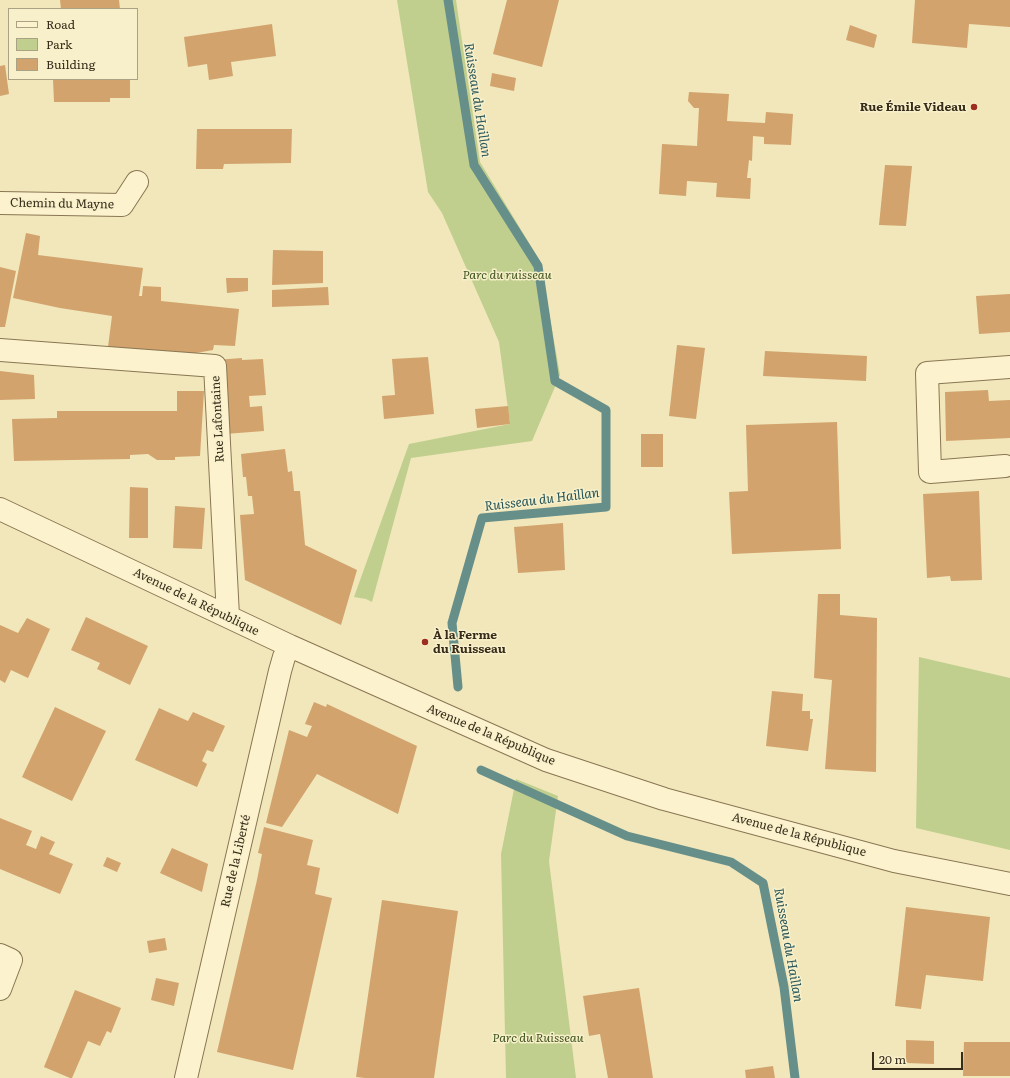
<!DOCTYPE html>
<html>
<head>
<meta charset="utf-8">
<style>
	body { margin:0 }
	#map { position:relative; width:1010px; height:1078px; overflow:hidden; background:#f1e7ba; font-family:Literata,serif }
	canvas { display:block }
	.legend { position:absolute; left:8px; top:8px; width:130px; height:72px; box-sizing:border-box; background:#f8f0ca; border:1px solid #aba184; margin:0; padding:5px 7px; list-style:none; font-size:12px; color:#372b1a }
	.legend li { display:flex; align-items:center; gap:8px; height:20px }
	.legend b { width:20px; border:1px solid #aba184 }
	.scale { position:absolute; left:872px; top:1052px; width:91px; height:18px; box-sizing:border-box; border:2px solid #372b1a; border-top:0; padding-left:5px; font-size:12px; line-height:14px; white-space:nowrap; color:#372b1a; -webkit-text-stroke:3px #f8f0ca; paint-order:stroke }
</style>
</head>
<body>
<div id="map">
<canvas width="1010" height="1078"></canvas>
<ul class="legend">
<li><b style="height:5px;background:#fcf3ce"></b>Road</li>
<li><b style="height:11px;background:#c0cf8e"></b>Park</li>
<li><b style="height:11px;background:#d2a36d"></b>Building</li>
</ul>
<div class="scale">20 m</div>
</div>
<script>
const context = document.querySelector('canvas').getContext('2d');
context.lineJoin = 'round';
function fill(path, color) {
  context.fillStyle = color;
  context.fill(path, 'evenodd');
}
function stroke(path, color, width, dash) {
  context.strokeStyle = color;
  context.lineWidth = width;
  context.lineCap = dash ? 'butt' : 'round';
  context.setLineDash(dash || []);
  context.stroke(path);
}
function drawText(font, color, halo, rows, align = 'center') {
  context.font = font + ' Literata,serif';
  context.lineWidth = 3;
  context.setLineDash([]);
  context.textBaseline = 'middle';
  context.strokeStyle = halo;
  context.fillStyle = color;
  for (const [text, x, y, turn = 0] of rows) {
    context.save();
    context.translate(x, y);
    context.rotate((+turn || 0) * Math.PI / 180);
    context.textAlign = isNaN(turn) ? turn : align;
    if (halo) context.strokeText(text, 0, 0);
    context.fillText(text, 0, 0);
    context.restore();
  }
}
fill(new Path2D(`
	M 397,0 L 456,0 L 480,162 L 540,261 L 560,375 L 532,441 L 411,458 L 372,602 L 366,599 L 354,597 L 409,444 L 510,424 L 499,342 L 442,213 L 428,192 Z
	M 919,657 L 1010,678 L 1010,850 L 916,828 Z
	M 516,779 L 558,796 L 549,861 L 576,1078 L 506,1078 L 501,854 Z`), '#c0cf8e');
stroke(new Path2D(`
	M 448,0 L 474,165 L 538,266 L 555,381 L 606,410 L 606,507 L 482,518 L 452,623 L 458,687
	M 481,770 L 627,836 L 731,862 L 763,883 L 784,987 L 795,1078`), '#668f8a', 9);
fill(new Path2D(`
	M 60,0 L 119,0 L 120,9 L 61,9 Z
	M 507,0 L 559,0 L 542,67 L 493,54 Z
	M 915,0 L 1010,0 L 1010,27 L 969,24 L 967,48 L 912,43 Z
	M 272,24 L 276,56 L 231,62 L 233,76 L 209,80 L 207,64 L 188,67 L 184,37 Z
	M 850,25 L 877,35 L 874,48 L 846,40 Z
	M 5,65 L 9,94 L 0,96 L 0,66 Z
	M 492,73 L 516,78 L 514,91 L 490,86 Z
	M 53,79 L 130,79 L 130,98 L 110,98 L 110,102 L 54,102 Z
	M 689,92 L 729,94 L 727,121 L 765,123 L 766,112 L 793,114 L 791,145 L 764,144 L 764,137 L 753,136 L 752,161 L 749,160 L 747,178 L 751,178 L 750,199 L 716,197 L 717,183 L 687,181 L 686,196 L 659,194 L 662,144 L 697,146 L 699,108 L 694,108 L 688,101 Z
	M 197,129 L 292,129 L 291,163 L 224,164 L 223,169 L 196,169 Z
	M 885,165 L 912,166 L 906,226 L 879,225 Z
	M 26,233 L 40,236 L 38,255 L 143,268 L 139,296 L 142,296 L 143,286 L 161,287 L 161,301 L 239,309 L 235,346 L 214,345 L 213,350 L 185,355 L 108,347 L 112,316 L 60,308 L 13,298 Z
	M 273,250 L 323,251 L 323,283 L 272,285 Z
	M 0,267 L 16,271 L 5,327 L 0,327 Z
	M 226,278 L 248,278 L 248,291 L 227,293 Z
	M 328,287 L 329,305 L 272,307 L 272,290 Z
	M 1010,294 L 1010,332 L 979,334 L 976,296 Z
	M 677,345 L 705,348 L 696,419 L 669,416 Z
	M 765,351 L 867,356 L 866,381 L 763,376 Z
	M 428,357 L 434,414 L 384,419 L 382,396 L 395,395 L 392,359 Z
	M 242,358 L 242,360 L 263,359 L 266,395 L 249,396 L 250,407 L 262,406 L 264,431 L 225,434 L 215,360 Z
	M 0,371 L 34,375 L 35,399 L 0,400 Z
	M 988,390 L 989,401 L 1010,400 L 1010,438 L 946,441 L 945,392 Z
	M 177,391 L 204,391 L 200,456 L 175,457 L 175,460 L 157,460 L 148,454 L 130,455 L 130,459 L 14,461 L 12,419 L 57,418 L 57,411 L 177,411 Z
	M 508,406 L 510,424 L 477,428 L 475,409 Z
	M 837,422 L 841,549 L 732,554 L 729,492 L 748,491 L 746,425 Z
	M 641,434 L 663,434 L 663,467 L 641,467 Z
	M 285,449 L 288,472 L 292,471 L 294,491 L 300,491 L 305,545 L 357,570 L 341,625 L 245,580 L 240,515 L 254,514 L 252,496 L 248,496 L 246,477 L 243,477 L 241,454 Z
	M 130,487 L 148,488 L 148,538 L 129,538 Z
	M 979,491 L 982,580 L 951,581 L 950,576 L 927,578 L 923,494 Z
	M 175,506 L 205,508 L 202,549 L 173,548 Z
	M 563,523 L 565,570 L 518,573 L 514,527 Z
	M 818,594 L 840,594 L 840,615 L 877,618 L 876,772 L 825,769 L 832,680 L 814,678 Z
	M 86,617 L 148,646 L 130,685 L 97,669 L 100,663 L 71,650 Z
	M 27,618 L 50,629 L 28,678 L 11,670 L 5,683 L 0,680 L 0,625 L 18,633 Z
	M 772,691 L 803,694 L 802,711 L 810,711 L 810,719 L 813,719 L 808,751 L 766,746 Z
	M 314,702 L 326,707 L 327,704 L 417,746 L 398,814 L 317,774 L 282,827 L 266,823 L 289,730 L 307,737 L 312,726 L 305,724 Z
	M 55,707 L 106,731 L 72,801 L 22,777 Z
	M 159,708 L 188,721 L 193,712 L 225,726 L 213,752 L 207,750 L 202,761 L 207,764 L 197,787 L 135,760 Z
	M 0,818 L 32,831 L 26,845 L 36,849 L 41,836 L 55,842 L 49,854 L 73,864 L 60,894 L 0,869 Z
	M 264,827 L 313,840 L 307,865 L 320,868 L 315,894 L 332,898 L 293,1070 L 217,1052 L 257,880 L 262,854 L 258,853 Z
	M 172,848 L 208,864 L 202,892 L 160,873 Z
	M 107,857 L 121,863 L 117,872 L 103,866 Z
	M 382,900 L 458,911 L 434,1078 L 365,1078 L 356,1077 Z
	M 906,907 L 990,917 L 983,981 L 926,975 L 921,1009 L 895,1006 Z
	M 165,938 L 167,950 L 149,953 L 147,941 Z
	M 156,978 L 179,983 L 174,1006 L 151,1000 Z
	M 639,988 L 653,1078 L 608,1078 L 600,1034 L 589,1036 L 583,996 Z
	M 75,990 L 121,1008 L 111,1033 L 107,1031 L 100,1046 L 88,1041 L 72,1078 L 70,1078 L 44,1067 Z
	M 906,1040 L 934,1041 L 934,1064 L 906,1063 Z
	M 964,1042 L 1010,1042 L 1010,1076 L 963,1076 Z
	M 773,1066 L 775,1078 L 746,1078 L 745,1070 Z`), '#d2a36d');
const minor = new Path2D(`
	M 0,203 L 122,205 L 137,182
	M 0,350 L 215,366 L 228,616
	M 1005,466 L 930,472 L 927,373 L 1010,367
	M 0,509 L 290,646 L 546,760 L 664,799 L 894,861 L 1010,884
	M 0,955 L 11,960 L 0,989
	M 186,1078 L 280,671 L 284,657 L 290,646`);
stroke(minor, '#897653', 24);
stroke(minor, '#fcf3ce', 22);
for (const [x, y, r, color] of [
	[974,107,4,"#9c2d1f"],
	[425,642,4,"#9c2d1f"]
]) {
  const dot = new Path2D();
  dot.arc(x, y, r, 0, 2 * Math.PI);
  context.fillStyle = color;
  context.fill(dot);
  stroke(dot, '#f8f0ca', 1.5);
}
drawText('bold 12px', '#372b1a', '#f8f0ca', [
	["Rue Émile Videau",966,107],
	["À la Ferme",433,635,"left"],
	["du Ruisseau",433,649,"left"]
], 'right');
drawText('12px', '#372b1a', '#f8f0ca', [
	["Chemin du Mayne",62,204,1],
	["Rue Lafontaine",218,419,-93],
	["Avenue de la République",196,602,26],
	["Avenue de la République",491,735,23],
	["Avenue de la République",799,835,15],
	["Rue de la Liberté",236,861,-77]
]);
drawText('italic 12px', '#41551e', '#f8f0ca', [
	["Parc du ruisseau",507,275],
	["Parc du Ruisseau",538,1038]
]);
drawText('italic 13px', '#275558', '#f8f0ca', [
	["Ruisseau du Haillan",477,100,81],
	["Ruisseau du Haillan",542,500,-7],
	["Ruisseau du Haillan",788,945,80]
]);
</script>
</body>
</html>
